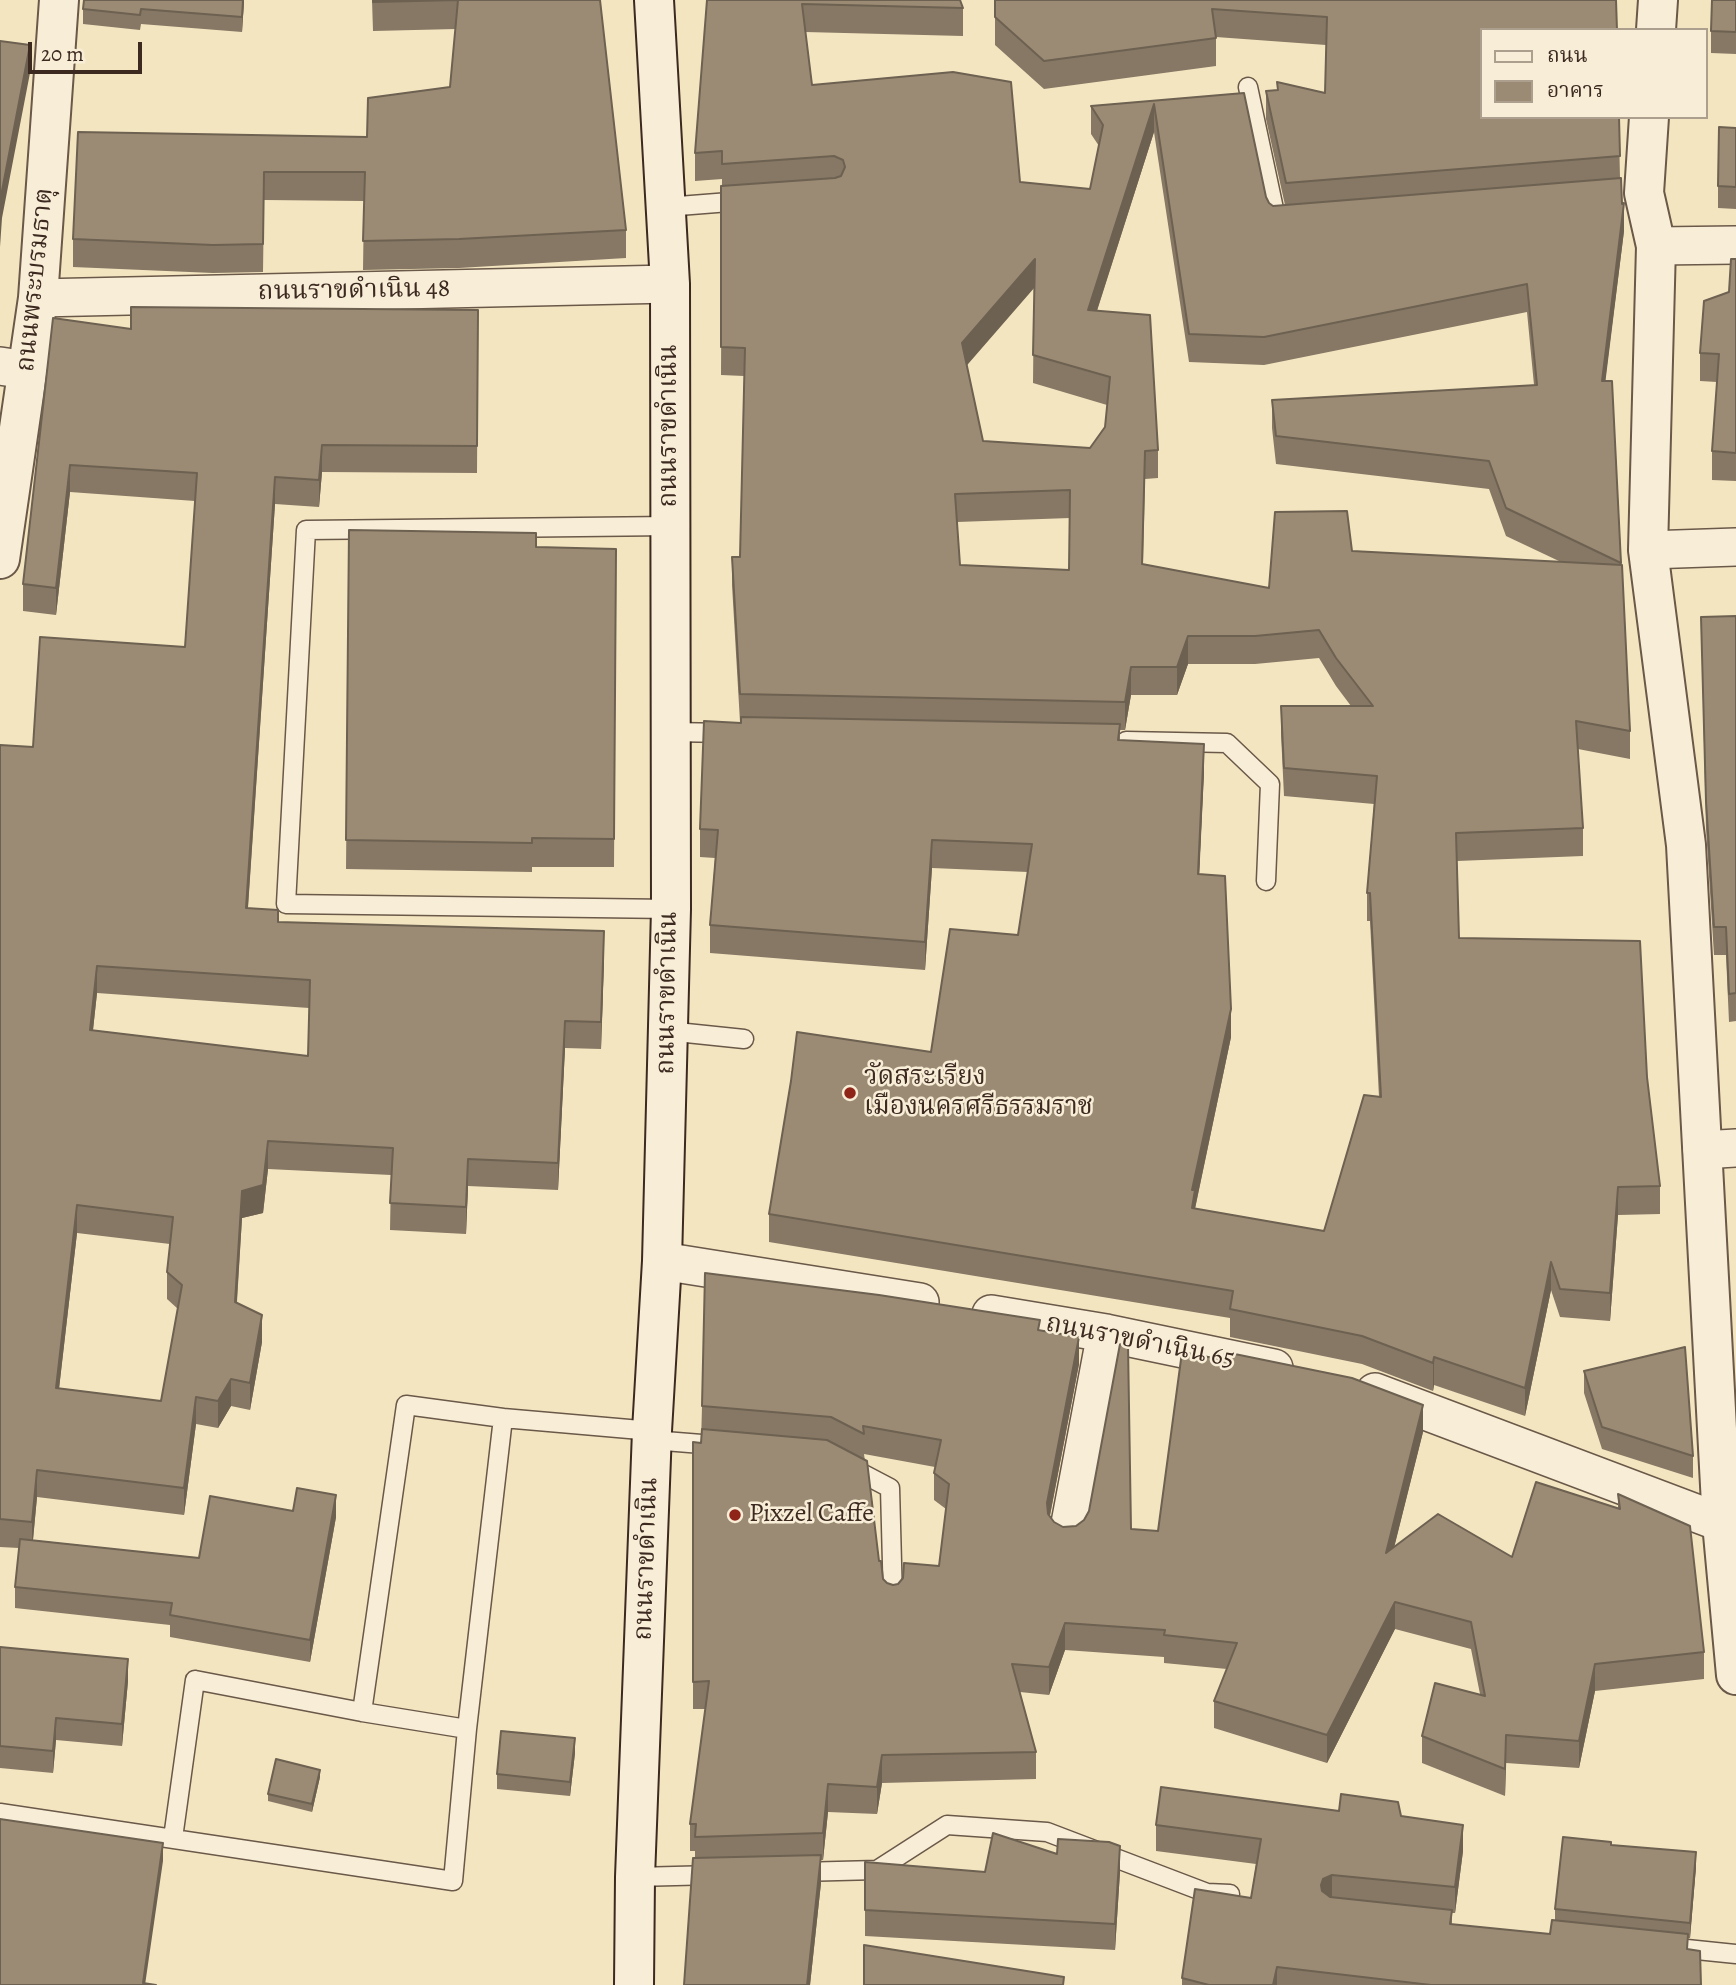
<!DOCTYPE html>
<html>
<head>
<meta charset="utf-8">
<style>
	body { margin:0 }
	#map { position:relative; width:1736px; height:1985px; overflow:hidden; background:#f4e5c1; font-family:Alegreya,"Noto Serif Thai",serif }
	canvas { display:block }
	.legend { position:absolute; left:1480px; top:28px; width:228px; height:91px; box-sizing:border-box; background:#f8eed7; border:2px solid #ad9f8e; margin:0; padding:9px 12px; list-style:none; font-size:21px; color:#3c2920 }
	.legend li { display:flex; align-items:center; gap:14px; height:35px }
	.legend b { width:35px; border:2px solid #ad9f8e }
	.scale { position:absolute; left:28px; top:42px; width:114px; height:32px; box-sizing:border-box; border:4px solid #3c2920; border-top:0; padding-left:9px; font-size:21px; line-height:24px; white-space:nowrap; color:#3c2920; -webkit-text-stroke:5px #f8eed7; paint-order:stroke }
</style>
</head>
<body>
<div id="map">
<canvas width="1736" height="1985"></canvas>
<ul class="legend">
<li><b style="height:9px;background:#f8eed7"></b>ถนน</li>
<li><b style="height:19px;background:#9c8b74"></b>อาคาร</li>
</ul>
<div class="scale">20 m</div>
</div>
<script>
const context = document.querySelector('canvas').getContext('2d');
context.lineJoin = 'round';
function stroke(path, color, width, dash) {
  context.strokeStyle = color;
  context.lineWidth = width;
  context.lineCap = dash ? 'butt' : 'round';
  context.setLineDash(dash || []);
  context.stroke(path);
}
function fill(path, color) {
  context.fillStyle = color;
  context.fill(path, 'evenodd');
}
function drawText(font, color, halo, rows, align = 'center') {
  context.font = font + ' Alegreya,"Noto Serif Thai",serif';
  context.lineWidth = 5;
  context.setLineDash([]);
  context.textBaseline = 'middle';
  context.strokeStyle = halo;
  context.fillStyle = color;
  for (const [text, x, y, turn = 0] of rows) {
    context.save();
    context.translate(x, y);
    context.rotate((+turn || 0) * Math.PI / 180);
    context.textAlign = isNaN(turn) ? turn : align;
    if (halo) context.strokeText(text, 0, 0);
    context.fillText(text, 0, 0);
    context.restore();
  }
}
const service = new Path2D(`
	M 1248,87 L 1277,223 L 1281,222
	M 666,207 L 742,201
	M 671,526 L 306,530 L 286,904 L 671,909
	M 671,732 L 727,733
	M 1126,741 L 1227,743 L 1270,784 L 1266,881
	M 667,1031 L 744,1039
	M 652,1440 L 714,1445
	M 848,1466 L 890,1488 L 893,1601
	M 362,1712 L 406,1405 L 503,1418
	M 0,1813 L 453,1881 L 467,1729 L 503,1418 L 652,1431
	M 173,1838 L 195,1680 L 362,1712 L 467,1729
	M 799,1872 L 877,1870 L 947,1825 L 1047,1832 L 1207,1893 L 1230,1894
	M 635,1877 L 715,1875
	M 1677,1948 L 1736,1954`);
const minor = new Path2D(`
	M 1656,246 L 1736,245
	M 38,298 L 670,284
	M 0,366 L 27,370
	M 1648,550 L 1736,547
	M 1702,1150 L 1736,1148
	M 662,1261 L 920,1302
	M 991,1314 L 1106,1333 L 1274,1368
	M 1375,1392 L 1722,1523
	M 1068,1534 L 1106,1333`);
const tertiary = new Path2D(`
	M 1656,30 L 1658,0
	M 1649,117 L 1644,193 L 1656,246 L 1648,550 L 1686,845 L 1722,1523 L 1736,1675
	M 0,559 L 38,298 L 59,0`);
const secondary = new Path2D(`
	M 634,1985 L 635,1877 L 652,1431 L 662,1261 L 671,909 L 670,284 L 654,0`);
stroke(service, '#6a5848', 21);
stroke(minor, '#6a5848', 40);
stroke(tertiary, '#6a5848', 42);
stroke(secondary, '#3c2920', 42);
stroke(service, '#f8eed7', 18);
stroke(minor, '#f8eed7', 37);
stroke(tertiary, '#f8eed7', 38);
stroke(secondary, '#f8eed7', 38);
fill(new Path2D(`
	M 244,0 L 242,32 L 141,24 L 140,30 L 83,24 L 83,9 Z
	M 372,0 L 600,0 L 626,230 L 626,258 L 459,268 L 363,270 L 364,201 L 264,200 L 263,272 L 213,273 L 73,267 L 73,239 L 367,137 L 450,87 L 456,29 L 373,31 Z
	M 707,0 L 963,8 L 963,36 L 805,32 L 812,85 L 1020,182 L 1090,189 L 1099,146 L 1091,134 L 1091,106 L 1244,93 L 1266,197 L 1269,203 L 1273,206 L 1285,205 L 1266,119 L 1266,91 L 1277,90 L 1277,82 L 1325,93 L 1326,45 L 1216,37 L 1216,66 L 1044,89 L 995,45 L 995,0 L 1616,0 L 1620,178 L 1624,231 L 1605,381 L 1612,381 L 1630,731 L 1630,759 L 1578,749 L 1583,828 L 1583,856 L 1457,861 L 1459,938 L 1647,1077 L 1660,1186 L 1660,1214 L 1618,1215 L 1610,1321 L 1560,1317 L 1551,1290 L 1525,1416 L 1434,1385 L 1433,1391 L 1362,1364 L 1230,1337 L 1230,1318 L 769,1242 L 769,1214 L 931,1052 L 1018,935 L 1028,872 L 932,868 L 925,970 L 710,953 L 710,925 L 715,858 L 700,857 L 700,829 L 741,723 L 740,722 L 732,585 L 732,557 L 740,557 L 744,376 L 721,375 L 722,179 L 695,181 L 695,153 ZM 1154,132 L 1189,362 L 1264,365 L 1527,312 L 1534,385 L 1272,400 L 1272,428 L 1276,464 L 1489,489 L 1506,536 L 1561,562 L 1352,551 L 1269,588 L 1143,564 L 1145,479 L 1158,478 L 1158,450 L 1097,311 ZM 1034,287 L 1033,383 L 1107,405 L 1105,427 L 1090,448 L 983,441 L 966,365 ZM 1070,518 L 1069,570 L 960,565 L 957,522 ZM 1319,658 L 1336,686 L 1351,706 L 1281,706 L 1281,734 L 1284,796 L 1374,804 L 1367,893 L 1367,921 L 1370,921 L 1379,1097 L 1324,1231 L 1195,1209 L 1231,1037 L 1199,874 L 1204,772 L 1120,740 L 1120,730 L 1125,730 L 1131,695 L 1177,695 L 1188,664 L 1255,664 Z
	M 1736,0 L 1736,54 L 1711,53 L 1711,31 Z
	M 1736,128 L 1736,209 L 1718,208 L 1718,186 Z
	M 1736,259 L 1736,481 L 1712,480 L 1712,451 L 1717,382 L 1700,381 L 1700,353 L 1729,292 Z
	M 478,310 L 477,473 L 322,472 L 319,507 L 275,504 L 248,908 L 278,922 L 604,958 L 601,1049 L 565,1048 L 558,1190 L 468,1186 L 466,1234 L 390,1230 L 391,1175 L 268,1169 L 263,1213 L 242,1218 L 237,1302 L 262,1342 L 250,1410 L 231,1406 L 218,1428 L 196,1424 L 184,1515 L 37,1497 L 33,1540 L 199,1558 L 293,1511 L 336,1517 L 310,1662 L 170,1637 L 170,1625 L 15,1608 L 15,1587 L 19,1548 L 0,1547 L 0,745 L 33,747 L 185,647 L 195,501 L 70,492 L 56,615 L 23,611 L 23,584 L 53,318 L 131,329 ZM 97,993 L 309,1008 L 308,1056 L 93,1030 ZM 77,1233 L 170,1244 L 167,1272 L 167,1299 L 178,1309 L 161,1401 L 59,1388 Z
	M 349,530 L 536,547 L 616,549 L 614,867 L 532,867 L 532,872 L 346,869 Z
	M 1736,616 L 1736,1021 L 1729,1022 L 1726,955 L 1714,955 L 1706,829 L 1701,617 Z
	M 1040,1331 L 1079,1364 L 1050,1516 L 1054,1522 L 1063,1527 L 1158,1531 L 1423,1432 L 1394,1547 L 1512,1557 L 1618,1508 L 1618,1494 L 1704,1652 L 1704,1679 L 1595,1691 L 1579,1768 L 1506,1763 L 1505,1796 L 1422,1763 L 1422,1736 L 1480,1694 L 1471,1649 L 1395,1629 L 1327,1763 L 1214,1728 L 1214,1701 L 1227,1669 L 1164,1663 L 1164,1657 L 1065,1650 L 1049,1695 L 1020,1692 L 1036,1752 L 1036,1779 L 882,1783 L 877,1814 L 828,1812 L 823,1860 L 821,1860 L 821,1883 L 810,1985 L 684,1985 L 695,1858 L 695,1851 L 690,1851 L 690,1824 L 706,1709 L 693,1709 L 693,1442 L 701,1443 L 702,1406 ZM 864,1454 L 935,1467 L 934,1473 L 934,1500 L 946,1509 L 939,1566 L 898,1584 L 893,1585 L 887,1583 L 883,1579 L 879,1561 Z
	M 1584,1371 L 1693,1456 L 1693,1478 L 1602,1449 L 1584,1393 Z
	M 0,1647 L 128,1681 L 122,1746 L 56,1740 L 53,1773 L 0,1768 Z
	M 575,1753 L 570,1796 L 497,1789 L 497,1774 Z
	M 320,1777 L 312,1812 L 268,1801 L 268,1794 Z
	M 1339,1811 L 1401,1816 L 1463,1851 L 1455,1913 L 1452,1913 L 1452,1924 L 1550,1934 L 1555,1920 L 1555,1909 L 1611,1845 L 1696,1867 L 1690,1938 L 1688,1938 L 1688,1949 L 1701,1985 L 1182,1985 L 1182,1978 L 1251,1898 L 1256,1864 L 1156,1851 L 1156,1825 Z
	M 1057,1854 L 1120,1872 L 1115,1950 L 865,1936 L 865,1862 L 985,1872 Z`), '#867864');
fill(new Path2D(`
	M 243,0 L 244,0 L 242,32 L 242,17 Z
	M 30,45 L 30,73 L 2,218 L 0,247 L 0,201 Z
	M 1154,104 L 1154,132 L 1088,338 L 1088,310 Z
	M 1624,203 L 1624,231 L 1602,409 L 1602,381 Z
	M 1035,259 L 1035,287 L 962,371 L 962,343 Z
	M 322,445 L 322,472 L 319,507 L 319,480 Z
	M 70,465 L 70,492 L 56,615 L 56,588 Z
	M 275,477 L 275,504 L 246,935 L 246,908 Z
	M 1188,636 L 1188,664 L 1177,695 L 1177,667 Z
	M 1131,667 L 1131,695 L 1125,730 L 1125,702 Z
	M 1204,744 L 1204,772 L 1198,902 L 1198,874 Z
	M 932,840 L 932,868 L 925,970 L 925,942 Z
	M 604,931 L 604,958 L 601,1049 L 601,1022 Z
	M 97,966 L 97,993 L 90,1057 L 90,1030 Z
	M 1231,1009 L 1231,1037 L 1195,1208 L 1195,1218 L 1192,1236 L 1192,1190 Z
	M 565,1021 L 565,1048 L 558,1190 L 558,1163 Z
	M 268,1141 L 268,1169 L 263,1213 L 242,1218 L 235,1329 L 235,1302 L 242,1191 Z
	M 468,1159 L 468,1186 L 466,1234 L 466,1207 Z
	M 1618,1187 L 1618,1215 L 1610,1321 L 1610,1293 Z
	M 77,1205 L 77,1233 L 56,1415 L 56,1388 Z
	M 1551,1262 L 1551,1290 L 1525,1416 L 1525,1388 Z
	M 262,1315 L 262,1342 L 250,1410 L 250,1383 Z
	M 1079,1337 L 1079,1364 L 1047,1530 L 1047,1503 Z
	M 1434,1357 L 1434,1385 L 1433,1391 L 1433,1363 Z
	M 231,1379 L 231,1406 L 218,1428 L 218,1401 Z
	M 196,1397 L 196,1424 L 184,1515 L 184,1488 Z
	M 1423,1405 L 1423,1432 L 1386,1580 L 1386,1553 Z
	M 37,1470 L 37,1497 L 32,1550 L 32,1522 Z
	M 336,1495 L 336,1517 L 310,1662 L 310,1640 Z
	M 1395,1602 L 1395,1629 L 1327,1763 L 1327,1735 Z
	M 1065,1623 L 1065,1650 L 1049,1695 L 1049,1667 Z
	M 128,1659 L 128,1681 L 122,1746 L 122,1724 Z
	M 1595,1664 L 1595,1691 L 1579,1768 L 1579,1741 Z
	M 56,1718 L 56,1740 L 53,1773 L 53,1751 Z
	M 1506,1735 L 1506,1763 L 1505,1796 L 1505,1769 Z
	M 575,1738 L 575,1753 L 570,1796 L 570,1782 Z
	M 882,1755 L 882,1783 L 877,1814 L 877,1787 Z
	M 320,1770 L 320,1777 L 312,1812 L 312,1804 Z
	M 828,1784 L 828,1812 L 823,1860 L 823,1833 Z
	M 1463,1825 L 1463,1851 L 1455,1913 L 1455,1887 Z
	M 163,1843 L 163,1861 L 145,1985 L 143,1985 Z
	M 1120,1846 L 1120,1872 L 1115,1950 L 1115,1924 Z
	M 1696,1852 L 1696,1867 L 1690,1938 L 1690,1923 Z
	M 821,1855 L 821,1883 L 810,1985 L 807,1985 Z
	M 1332,1875 L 1332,1901 L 1323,1905 L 1321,1885 L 1323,1879 Z
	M 1277,1967 L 1277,1985 L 1273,1985 Z`), '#6d6151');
const building = new Path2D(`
	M 84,0 L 243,0 L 242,17 L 141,9 L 140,15 L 83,9 Z
	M 373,0 L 600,0 L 626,230 L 459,239 L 363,241 L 365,172 L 264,172 L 263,244 L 213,245 L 73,239 L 78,132 L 367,137 L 368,98 L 450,87 L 458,0 L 373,2 Z
	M 707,0 L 960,0 L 963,8 L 802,4 L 812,85 L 953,72 L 1011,82 L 1020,182 L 1090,189 L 1103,125 L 1091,106 L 1244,93 L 1266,197 L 1269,203 L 1273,206 L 1621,178 L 1622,204 L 1624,203 L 1602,381 L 1612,381 L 1621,563 L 1506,508 L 1489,461 L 1276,436 L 1272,400 L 1537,385 L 1527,284 L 1264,337 L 1189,334 L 1154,104 L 1088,310 L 1150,315 L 1158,450 L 1145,451 L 1142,564 L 1269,588 L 1275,512 L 1347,511 L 1352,551 L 1622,565 L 1630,731 L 1576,721 L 1583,828 L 1456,833 L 1459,938 L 1640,941 L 1647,1077 L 1660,1186 L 1618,1187 L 1610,1293 L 1560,1289 L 1551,1262 L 1525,1388 L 1434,1357 L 1433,1363 L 1362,1336 L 1230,1309 L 1233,1291 L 769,1214 L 791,1081 L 797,1032 L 931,1052 L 950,929 L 1018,935 L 1032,844 L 932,840 L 925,942 L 710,925 L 718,830 L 700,829 L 704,721 L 741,723 L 741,717 L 1120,724 L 1118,740 L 1204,744 L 1198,874 L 1225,876 L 1231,1009 L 1192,1190 L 1195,1190 L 1192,1208 L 1324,1231 L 1364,1095 L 1381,1097 L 1370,893 L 1367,893 L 1377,776 L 1284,768 L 1281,706 L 1373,706 L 1336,658 L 1319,630 L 1255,636 L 1188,636 L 1177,667 L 1131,667 L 1125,702 L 740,694 L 732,557 L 740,557 L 745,348 L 721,347 L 721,186 L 835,178 L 841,176 L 845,167 L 843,160 L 834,156 L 722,164 L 722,151 L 695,153 ZM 1035,259 L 1033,355 L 1110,377 L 1105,427 L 1090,448 L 983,441 L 962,343 ZM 1070,490 L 1069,570 L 960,565 L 955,494 Z
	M 995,0 L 1616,0 L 1617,30 L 1482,30 L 1482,117 L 1619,117 L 1620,156 L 1286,183 L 1266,91 L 1278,90 L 1277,82 L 1325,93 L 1327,17 L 1212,9 L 1216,38 L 1044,61 L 995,17 Z
	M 1712,0 L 1736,0 L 1736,32 L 1711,31 Z
	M 0,41 L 30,45 L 0,201 Z
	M 1719,127 L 1736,128 L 1736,187 L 1718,186 Z
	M 0,202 L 2,203 L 0,220 Z
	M 1731,259 L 1736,259 L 1736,453 L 1712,451 L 1719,354 L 1700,353 L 1704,301 L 1729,292 Z
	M 131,307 L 478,310 L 477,446 L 322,445 L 319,480 L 275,477 L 246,908 L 278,910 L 278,922 L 604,931 L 601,1022 L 565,1021 L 558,1163 L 468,1159 L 466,1207 L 390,1203 L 393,1148 L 268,1141 L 263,1185 L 242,1191 L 235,1302 L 262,1315 L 250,1383 L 231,1379 L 218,1401 L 196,1397 L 184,1488 L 37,1470 L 32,1522 L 0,1519 L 0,745 L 33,747 L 40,637 L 185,647 L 197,473 L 70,465 L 56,588 L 23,584 L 53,318 L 131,329 ZM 97,966 L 310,980 L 308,1056 L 90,1030 ZM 77,1205 L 173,1217 L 167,1272 L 182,1285 L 161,1401 L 56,1388 Z
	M 349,530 L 536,533 L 536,547 L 616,549 L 614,839 L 532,838 L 532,843 L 346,840 Z
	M 1736,616 L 1736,993 L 1729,994 L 1726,927 L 1714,927 L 1706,801 L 1701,617 Z
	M 705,1273 L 879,1295 L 1040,1320 L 1038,1330 L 1079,1337 L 1047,1503 L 1048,1514 L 1054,1522 L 1063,1527 L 1076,1526 L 1084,1520 L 1089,1511 L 1120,1344 L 1128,1345 L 1131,1529 L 1158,1531 L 1182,1352 L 1224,1360 L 1225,1352 L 1352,1378 L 1423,1405 L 1386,1553 L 1438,1514 L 1512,1557 L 1536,1482 L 1620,1509 L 1618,1494 L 1690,1526 L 1704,1652 L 1595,1664 L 1579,1741 L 1506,1735 L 1505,1769 L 1422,1736 L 1435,1683 L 1485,1696 L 1471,1622 L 1395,1602 L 1327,1735 L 1214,1701 L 1237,1643 L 1164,1635 L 1165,1630 L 1065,1623 L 1049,1667 L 1012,1664 L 1036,1752 L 882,1755 L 877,1787 L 828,1784 L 823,1833 L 695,1837 L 696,1824 L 690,1824 L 709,1681 L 693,1682 L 693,1442 L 701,1443 L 702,1429 L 827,1440 L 867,1461 L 879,1561 L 881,1561 L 883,1579 L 887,1583 L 893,1585 L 898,1584 L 903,1578 L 904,1563 L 939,1566 L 949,1484 L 934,1473 L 941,1440 L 863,1426 L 864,1434 L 831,1417 L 702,1406 Z
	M 1685,1347 L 1693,1456 L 1602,1427 L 1584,1371 Z
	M 297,1488 L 336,1495 L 310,1640 L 170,1615 L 172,1603 L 15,1587 L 20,1539 L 199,1558 L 210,1496 L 293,1511 Z
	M 0,1647 L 128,1659 L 122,1724 L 56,1718 L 53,1751 L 0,1746 Z
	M 501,1731 L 575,1738 L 570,1782 L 497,1774 Z
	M 276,1759 L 320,1770 L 312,1804 L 268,1794 Z
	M 1161,1787 L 1339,1811 L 1341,1794 L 1398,1802 L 1401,1816 L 1463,1825 L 1455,1887 L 1332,1875 L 1323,1879 L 1321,1885 L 1322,1891 L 1330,1897 L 1452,1910 L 1450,1924 L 1550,1934 L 1552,1920 L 1688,1934 L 1687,1949 L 1700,1951 L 1701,1985 L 1431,1985 L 1277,1967 L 1273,1985 L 1209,1985 L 1182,1978 L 1195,1889 L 1251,1898 L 1261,1839 L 1156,1825 Z
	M 0,1819 L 163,1843 L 143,1983 L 156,1985 L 0,1985 Z
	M 993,1833 L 1057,1854 L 1058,1839 L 1109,1842 L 1120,1846 L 1115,1924 L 865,1910 L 865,1862 L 985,1872 Z
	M 1563,1837 L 1611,1842 L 1611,1845 L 1696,1852 L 1690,1923 L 1555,1909 Z
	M 821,1855 L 807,1985 L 684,1985 L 693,1858 Z
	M 864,1945 L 1064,1977 L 1063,1985 L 864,1985 Z`);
fill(building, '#9c8b74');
stroke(building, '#6d6151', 2);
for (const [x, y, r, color] of [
	[850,1093,7,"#8f2418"],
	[735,1515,7,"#8f2418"]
]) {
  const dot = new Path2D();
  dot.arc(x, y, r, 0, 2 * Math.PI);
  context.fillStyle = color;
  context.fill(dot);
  stroke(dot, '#f8eed7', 2.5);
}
drawText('26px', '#3c2920', '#f8eed7', [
	["ถนนพระบรมธาตุ",36,280,-84],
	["ถนนราขดำเนิน 48",354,291,-1],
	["ถนนราขดำเนิน",670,426,-90],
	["ถนนราขดำเนิน",668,993,-89],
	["ถนนราขดำเนิน 65",1140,1342,11],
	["ถนนราขดำเนิน",647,1559,-88]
]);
drawText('26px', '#3c2920', '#f8eed7', [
	["วัดสระเรียง",864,1078],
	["เมืองนครศรีธรรมราช",864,1108],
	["Pixzel Caffe",749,1515]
], 'left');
</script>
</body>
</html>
